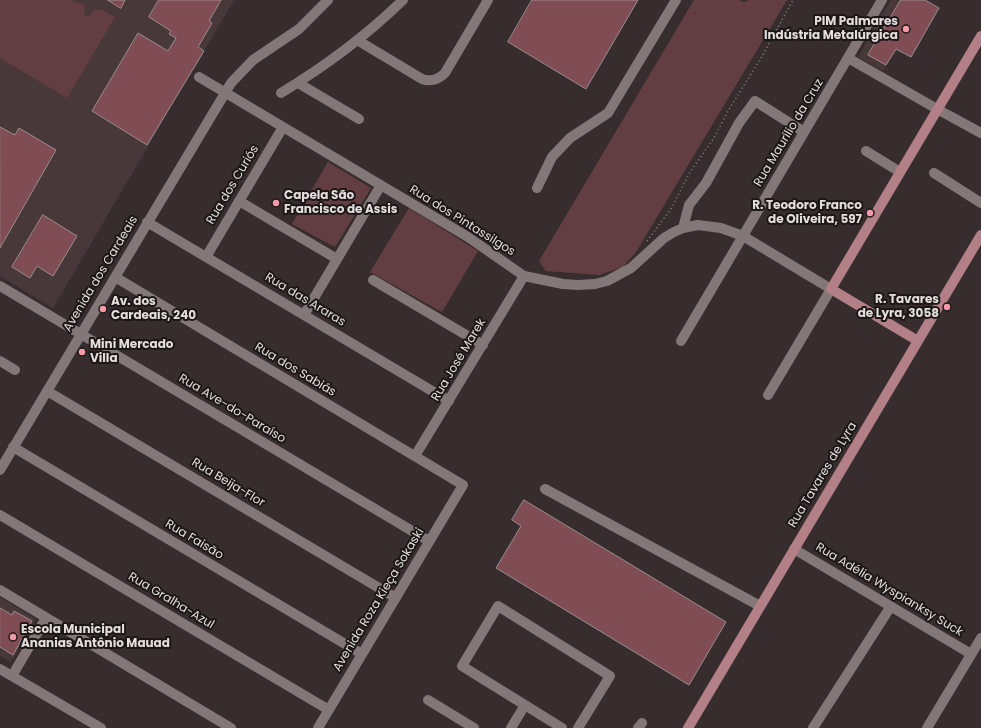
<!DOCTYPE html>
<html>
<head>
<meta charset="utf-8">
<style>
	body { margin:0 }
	canvas { display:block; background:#382d2e }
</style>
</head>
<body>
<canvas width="981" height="728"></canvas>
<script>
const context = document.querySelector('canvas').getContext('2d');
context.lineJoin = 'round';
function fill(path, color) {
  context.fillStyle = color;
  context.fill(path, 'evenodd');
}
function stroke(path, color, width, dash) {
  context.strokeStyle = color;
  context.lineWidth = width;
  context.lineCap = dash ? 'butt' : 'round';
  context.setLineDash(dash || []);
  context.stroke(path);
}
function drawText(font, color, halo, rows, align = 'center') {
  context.font = font + ' Poppins,sans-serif';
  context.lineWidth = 4;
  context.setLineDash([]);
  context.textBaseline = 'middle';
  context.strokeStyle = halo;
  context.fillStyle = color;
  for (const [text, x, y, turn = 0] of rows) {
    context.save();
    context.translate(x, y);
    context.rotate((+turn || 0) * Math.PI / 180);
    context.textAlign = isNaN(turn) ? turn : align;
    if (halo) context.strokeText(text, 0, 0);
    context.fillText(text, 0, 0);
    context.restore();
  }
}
fill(new Path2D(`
	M 0,0 L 234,0 L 53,308 L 0,276 Z
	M 891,0 L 925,0 L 939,8 L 911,57 L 896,49 L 883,71 L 858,57 Z
	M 0,597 L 36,619 L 11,662 L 0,656 Z`), '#48383a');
fill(new Path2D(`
	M 0,0 L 71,0 L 85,5 L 84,15 L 89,16 L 95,9 L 102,10 L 115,17 L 67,98 L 0,58 Z
	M 694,0 L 739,0 L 744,2 L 749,0 L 787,0 L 636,252 L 623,267 L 599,275 L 546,271 L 539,261 Z
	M 328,162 L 371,188 L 335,247 L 292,224 Z
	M 409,208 L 478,251 L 442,312 L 370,272 Z`), '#623e42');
const building = new Path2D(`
	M 108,0 L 125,0 L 121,8 Z
	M 159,0 L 221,0 L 209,21 L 212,23 L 198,47 L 204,51 L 147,145 L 92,111 L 138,33 L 168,51 L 176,38 L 169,34 L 171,31 L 149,17 Z
	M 532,0 L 638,0 L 586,89 L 508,42 Z
	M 901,0 L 925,0 L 939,8 L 911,57 L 896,49 L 886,65 L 868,55 Z
	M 0,127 L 15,135 L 19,128 L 56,150 L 0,248 Z
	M 43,215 L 77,236 L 53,276 L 37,266 L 30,278 L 12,267 Z
	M 524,500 L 726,622 L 689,685 L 496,568 L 521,526 L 512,520 Z
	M 0,608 L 12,615 L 14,611 L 32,621 L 13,655 L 0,647 Z`);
fill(building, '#814d54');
stroke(building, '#998d8e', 1);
stroke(new Path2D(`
	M 647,241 L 671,209 L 690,172 L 714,138 L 728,111 L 761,58 L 793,0`), '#8e8586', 1.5, [1, 3]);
stroke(new Path2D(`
	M 357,40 L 422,79 C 431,82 438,80 445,73 L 488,0
	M 848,58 L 937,109 L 981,133
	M 199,77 L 468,237 L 524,276 L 563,284 L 578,285 L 595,284 L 607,281 L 631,268 L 664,238 L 674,232 L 683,228 L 698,225 L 721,228 L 743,236 L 831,289 L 768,395
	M 298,83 L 359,119
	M 281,93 C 324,67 367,35 403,0
	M 866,151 L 900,172
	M 934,173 L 981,203
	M 537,188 L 552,157 L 570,138 L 608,113 L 676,0
	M 239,201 L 337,259
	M 147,222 L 449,401
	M 683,228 L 689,205 L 706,183 L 739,123 L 755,101 L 804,132
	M 206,257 L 283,127
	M 115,277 L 463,485 L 318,728
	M 373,280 L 483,345
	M 0,286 L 429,541
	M 304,315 L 381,185
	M 681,341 L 882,0
	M 0,361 L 15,370
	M 47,391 L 396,598
	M 13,447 L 362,654
	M 415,456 L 524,276
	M 0,470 L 231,83 L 253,60 L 299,29 L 328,0
	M 545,489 L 760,606
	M 0,515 L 329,710
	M 794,549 L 971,654
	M 0,590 L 231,728
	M 0,669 L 101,728
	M 12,676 L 46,618
	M 428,700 L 474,728
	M 511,728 L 525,705
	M 562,728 L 462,666 L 498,606 L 610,676 L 578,728
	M 638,728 L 642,723
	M 813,728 L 891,606
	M 927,728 L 981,638`), '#837778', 10);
stroke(new Path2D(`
	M 918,341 L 831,289 L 981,36
	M 688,728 L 981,235`), '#b28086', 10);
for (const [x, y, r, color] of [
	[906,29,4,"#f49aa6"],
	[276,203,4,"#f49aa6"],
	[870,213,4,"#f49aa6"],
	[947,307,4,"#f49aa6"],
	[103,309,4,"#f49aa6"],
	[82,352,4,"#f49aa6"],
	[13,637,4,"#f49aa6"]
]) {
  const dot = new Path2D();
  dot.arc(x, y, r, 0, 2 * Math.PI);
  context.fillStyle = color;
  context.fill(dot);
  stroke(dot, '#1c1717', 1.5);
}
drawText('bold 12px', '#e4dddd', '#1c1717', [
	["PIM Palmares",898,22,"right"],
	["Indústria Metalúrgica",898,36,"right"],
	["Capela São",284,196],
	["Francisco de Assis",284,210],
	["R. Teodoro Franco",862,206,"right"],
	["de Oliveira, 597",862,220,"right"],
	["R. Tavares",939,300,"right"],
	["de Lyra, 3058",939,314,"right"],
	["Av. dos",111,302],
	["Cardeais, 240",111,316],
	["Mini Mercado",90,345],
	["Villa",90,359],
	["Escola Municipal",21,630],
	["Ananias Antônio Mauad",21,644]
], 'left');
drawText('12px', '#e4dddd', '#1c1717', [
	["Rua Maurílio da Cruz",789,133,-59],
	["Rua dos Curiós",233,185,-59],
	["Rua dos Pintassilgos",462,221,32],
	["Avenida dos Cardeais",101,274,-59],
	["Rua das Araras",305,300,31],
	["Rua José Marek",459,360,-59],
	["Rua dos Sabiás",295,370,31],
	["Rua Ave-do-Paraíso",232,409,31],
	["Rua Tavares de Lyra",823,475,-59],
	["Rua Beija-Flor",228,483,31],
	["Rua Faisão",194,540,31],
	["Rua Adélia Wyspianksy Suck",889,590,31],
	["Avenida Roza Kieça Sokaski",379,600,-59],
	["Rua Gralha-Azul",171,601,31]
]);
</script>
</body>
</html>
